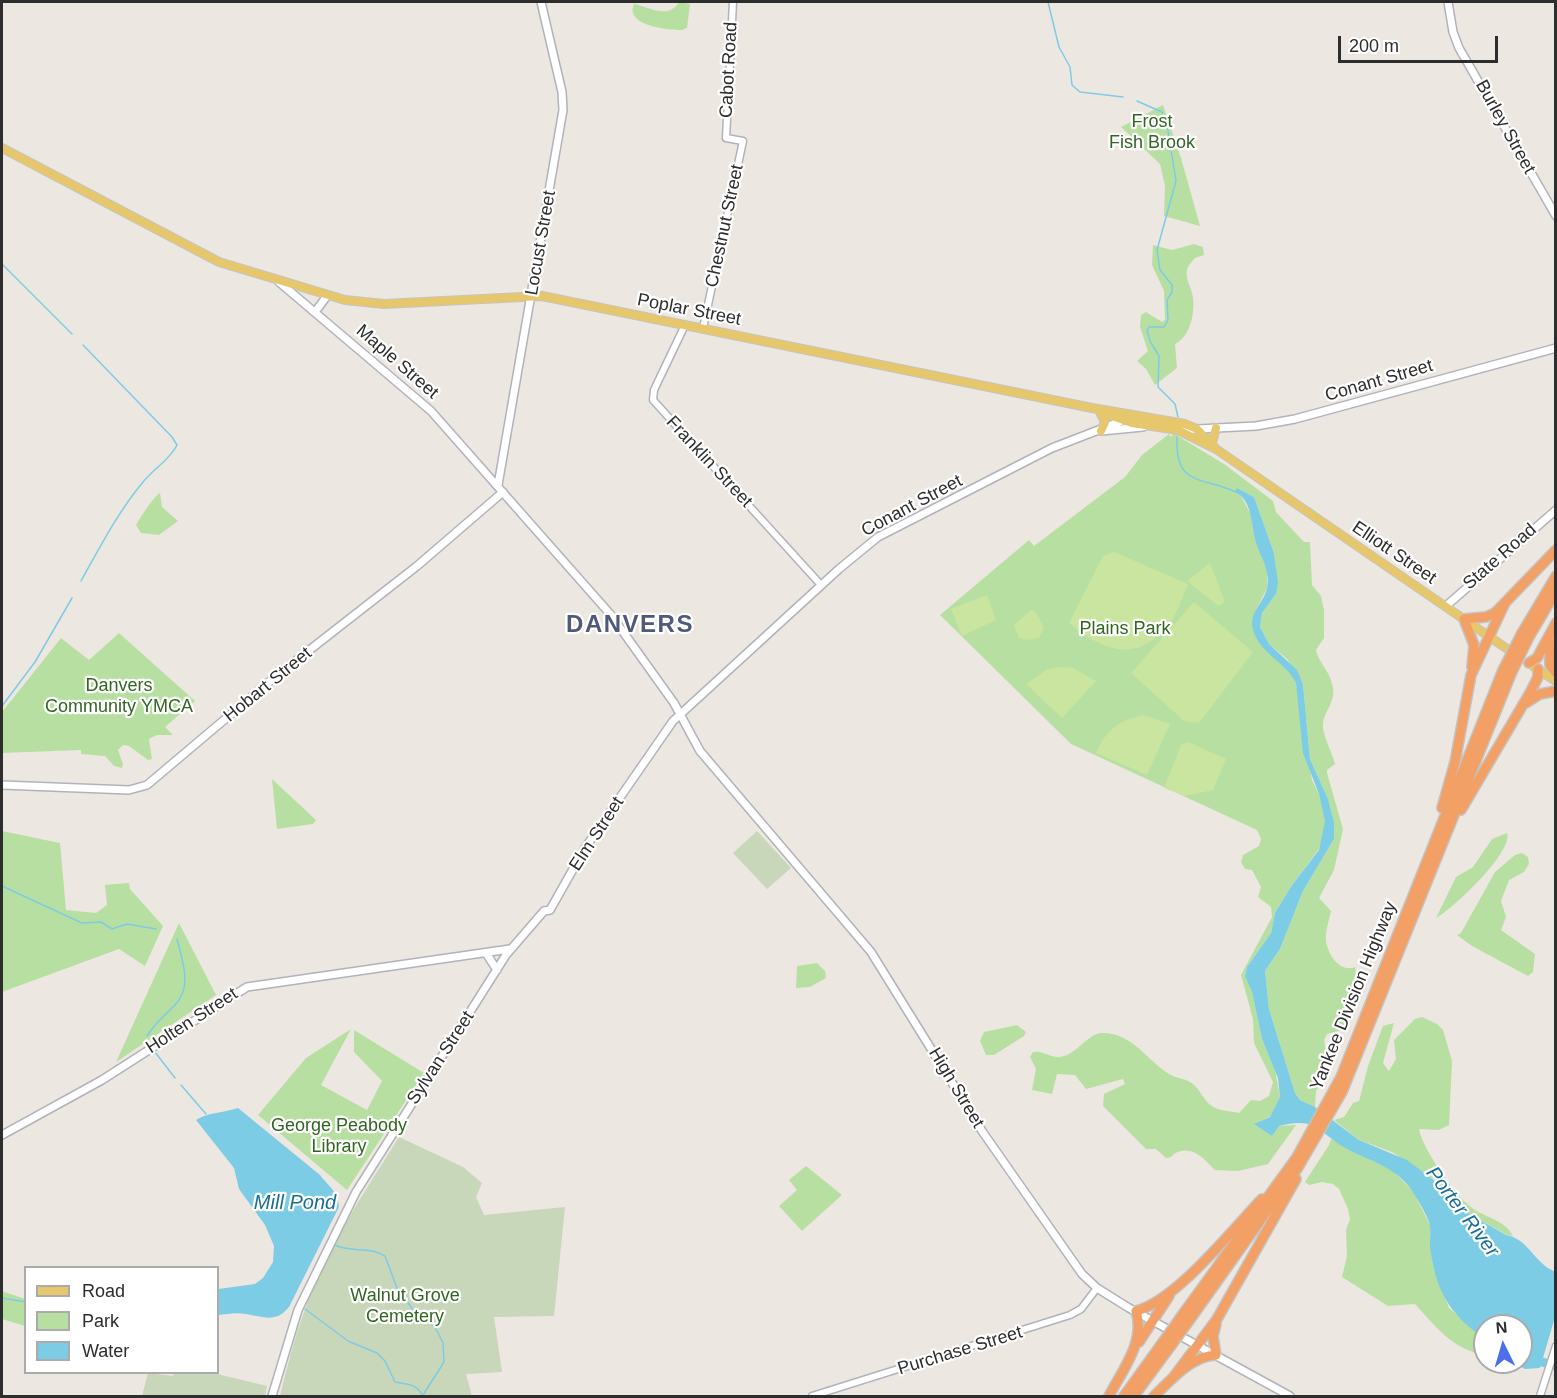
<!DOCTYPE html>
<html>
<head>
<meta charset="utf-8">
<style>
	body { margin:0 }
	#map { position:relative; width:1557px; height:1398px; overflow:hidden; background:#ede7e1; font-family:Arial,sans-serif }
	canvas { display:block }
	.frame { position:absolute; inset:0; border:3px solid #2d2d2d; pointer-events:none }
	.legend { position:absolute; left:24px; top:1266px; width:195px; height:108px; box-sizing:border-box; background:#fff; border:2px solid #ababab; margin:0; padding:8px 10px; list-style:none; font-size:18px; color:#2d2d2d }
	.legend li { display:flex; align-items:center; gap:12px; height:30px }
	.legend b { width:30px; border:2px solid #ababab }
	.north { position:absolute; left:1473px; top:1314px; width:60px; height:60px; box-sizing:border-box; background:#fff; border:2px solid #ababab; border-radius:50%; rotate:355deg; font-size:16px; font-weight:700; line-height:24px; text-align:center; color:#2d2d2d }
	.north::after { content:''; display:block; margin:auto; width:21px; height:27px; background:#4e6fec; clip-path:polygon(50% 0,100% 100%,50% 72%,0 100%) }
	.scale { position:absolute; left:1338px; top:36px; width:160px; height:27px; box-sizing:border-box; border:3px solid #2d2d2d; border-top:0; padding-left:8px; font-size:18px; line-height:21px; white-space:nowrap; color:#2d2d2d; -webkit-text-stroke:4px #fff; paint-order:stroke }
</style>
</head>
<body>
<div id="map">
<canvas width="1557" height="1398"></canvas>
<div class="frame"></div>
<ul class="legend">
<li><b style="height:8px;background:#e7c76c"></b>Road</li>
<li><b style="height:16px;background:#b8dfa2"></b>Park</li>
<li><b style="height:16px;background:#7dcce6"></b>Water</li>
</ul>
<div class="north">N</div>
<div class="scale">200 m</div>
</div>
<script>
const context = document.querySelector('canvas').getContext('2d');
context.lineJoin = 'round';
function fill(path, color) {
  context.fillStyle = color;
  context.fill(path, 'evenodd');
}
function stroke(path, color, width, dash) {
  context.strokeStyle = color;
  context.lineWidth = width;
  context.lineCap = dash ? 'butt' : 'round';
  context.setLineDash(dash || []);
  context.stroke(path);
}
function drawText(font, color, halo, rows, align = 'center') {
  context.font = font + ' Arial,sans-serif';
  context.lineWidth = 4.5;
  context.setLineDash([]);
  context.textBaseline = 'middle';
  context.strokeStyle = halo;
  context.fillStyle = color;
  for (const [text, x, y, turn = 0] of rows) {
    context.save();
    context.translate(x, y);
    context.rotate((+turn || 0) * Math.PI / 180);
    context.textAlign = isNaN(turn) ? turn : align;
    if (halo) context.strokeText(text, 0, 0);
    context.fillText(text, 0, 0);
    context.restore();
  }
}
fill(new Path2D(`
	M 679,2 L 690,4 L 687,28 L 682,30 C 669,30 624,26 634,4 C 650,7 668,20 679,2 Z
	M 1163,105 L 1181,158 L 1200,226 L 1164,216 L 1165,186 L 1160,164 L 1121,127 Z
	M 1194,244 L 1203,247 L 1204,255 L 1195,258 C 1192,262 1188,265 1187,270 C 1185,280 1192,288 1193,298 C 1195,314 1190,337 1175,344 L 1177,368 L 1155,385 L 1146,369 L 1137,361 L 1148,351 L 1140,327 L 1141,315 L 1146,312 L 1162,322 L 1165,320 L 1164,291 L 1152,265 L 1153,245 L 1172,250 Z
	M 1173,433 L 1224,464 L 1273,501 L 1276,512 L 1304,542 L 1310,542 L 1312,585 L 1321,596 L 1324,610 L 1324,638 L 1316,650 C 1319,664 1332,673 1333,689 C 1335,703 1324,711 1323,724 C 1322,734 1332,752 1335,764 L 1327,770 L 1327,773 L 1343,829 L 1334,870 L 1319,898 L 1331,911 C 1329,921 1325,931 1326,941 C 1328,955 1340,973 1355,967 C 1359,994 1349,1003 1348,1028 L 1327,1034 L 1324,1040 L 1329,1071 L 1316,1091 L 1315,1107 L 1300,1100 L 1295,1093 L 1269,1009 L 1265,971 L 1280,949 L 1303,891 L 1334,839 L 1328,799 L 1310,759 L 1303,683 L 1287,659 L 1269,644 L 1260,627 L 1262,613 L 1276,594 L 1276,570 L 1274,553 L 1254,497 L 1237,488 L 1251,515 L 1255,539 L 1267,571 L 1267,588 L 1256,610 L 1260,644 L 1292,674 L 1296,683 L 1312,780 L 1319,794 L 1326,821 L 1324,835 L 1319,849 L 1292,885 L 1275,913 L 1271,933 L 1247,967 L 1245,975 L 1252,992 L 1262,1039 L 1275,1069 L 1280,1097 L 1271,1116 L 1255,1124 L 1274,1132 L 1279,1126 L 1296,1125 L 1268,1164 L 1238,1171 L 1215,1170 C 1205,1161 1195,1146 1178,1152 C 1172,1154 1173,1158 1166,1158 L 1156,1149 L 1146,1149 L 1103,1106 L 1104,1094 L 1125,1084 L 1123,1079 L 1086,1089 L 1075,1075 L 1057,1074 L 1052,1094 L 1032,1090 L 1036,1069 L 1030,1057 L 1033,1052 C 1044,1050 1052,1060 1064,1056 C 1078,1052 1090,1032 1103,1033 C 1132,1033 1147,1060 1169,1074 C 1177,1079 1187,1078 1194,1085 C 1201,1091 1204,1101 1212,1106 C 1219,1111 1231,1111 1239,1113 L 1251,1100 L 1260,1101 L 1269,1096 L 1273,1082 L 1254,1043 L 1253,1019 L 1241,975 L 1272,917 L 1271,907 L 1258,897 L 1261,887 L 1252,870 L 1245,869 L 1241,862 L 1243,855 L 1259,846 L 1261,839 L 1257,830 L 1071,744 L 940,615 L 1029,540 L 1034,546 L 1125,477 L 1142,455 L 1169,434 L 1171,437 Z
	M 160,493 L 162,507 L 178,521 L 159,535 L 141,533 L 136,525 C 140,518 154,496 160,493 Z
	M 119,633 L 195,701 L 165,727 L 173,735 L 157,735 L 149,739 L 152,759 L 148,760 L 129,746 L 123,745 L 118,750 L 123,764 L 122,768 L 114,766 L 105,756 L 81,754 L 81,750 L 2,753 L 2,712 L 61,638 L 89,660 Z
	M 272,779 L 316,820 L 313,824 L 277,829 Z
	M 2,831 L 60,843 L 66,910 L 96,913 L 107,905 L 105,885 L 129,883 L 130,889 L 163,926 L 145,966 L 119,949 L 2,992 Z
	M 1507,833 C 1514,851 1453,909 1436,918 L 1456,877 L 1473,867 L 1492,839 Z
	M 1522,853 L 1528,857 L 1529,864 L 1524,872 L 1509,880 L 1501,901 L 1506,917 L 1501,930 L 1535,954 L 1533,972 L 1528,976 L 1472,946 L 1457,935 L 1461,933 L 1495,872 L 1515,855 Z
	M 179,923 L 216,995 L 116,1062 Z
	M 817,963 L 825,971 L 826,978 L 810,987 L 796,988 L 797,966 Z
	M 1422,1017 L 1437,1024 L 1443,1030 L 1452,1061 L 1449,1125 L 1439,1130 L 1419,1129 C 1423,1150 1455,1195 1472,1208 C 1486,1218 1505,1220 1513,1236 L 1507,1235 L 1456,1206 L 1448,1190 L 1432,1178 L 1392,1152 L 1359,1140 L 1334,1120 L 1344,1117 L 1353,1103 L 1359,1101 L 1368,1066 L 1383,1026 L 1394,1023 L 1383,1063 L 1389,1071 L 1396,1059 L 1394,1040 L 1415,1019 Z
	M 1017,1025 L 1026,1032 L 1024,1036 L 994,1055 L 986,1055 L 980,1041 L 984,1032 Z
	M 351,1029 L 321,1085 L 367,1110 L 382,1081 L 354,1052 L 354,1030 L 424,1073 L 347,1190 L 258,1115 L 306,1058 Z
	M 1331,1139 L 1392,1170 L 1413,1191 L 1430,1225 L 1433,1266 L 1449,1308 L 1485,1338 L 1485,1355 C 1453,1350 1435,1326 1415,1304 L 1388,1306 L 1342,1277 L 1347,1256 L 1346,1230 L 1350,1219 L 1348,1209 L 1339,1189 L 1333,1184 L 1322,1182 L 1309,1185 L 1305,1182 L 1329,1145 Z
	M 806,1166 L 842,1195 L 802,1231 L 779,1206 L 797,1190 L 789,1180 Z
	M 2,1291 L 25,1299 L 25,1326 L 2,1319 Z`), '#b8dfa2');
fill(new Path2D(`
	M 757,831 L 791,868 L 767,889 L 733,853 Z
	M 399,1137 L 463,1167 L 482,1183 L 476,1197 L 484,1215 L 565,1207 L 554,1316 L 494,1317 L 502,1372 L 466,1374 L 472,1396 L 280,1396 C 287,1368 294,1339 304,1312 C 326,1249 364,1193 399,1137 Z
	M 148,1373 L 173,1376 L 174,1373 L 213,1373 L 267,1386 L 265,1396 L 142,1396 Z`), '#c8d6b9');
fill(new Path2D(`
	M 1114,552 L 1188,584 C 1183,596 1178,612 1170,623 C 1139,664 1103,652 1069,623 L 1103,556 Z
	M 1210,563 L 1225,602 L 1218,606 L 1187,581 Z
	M 987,595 L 996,620 L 962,636 L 951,609 Z
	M 1194,602 L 1253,652 L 1199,723 L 1184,721 L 1131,673 Z
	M 1031,610 L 1035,611 L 1044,627 L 1039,638 L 1029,640 L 1019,638 L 1014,625 Z
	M 1058,667 L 1073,668 L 1096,681 L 1062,718 L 1026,684 L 1046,670 Z
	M 1144,715 L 1170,724 L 1147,775 L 1096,753 C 1106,729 1120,720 1144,715 Z
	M 1188,742 L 1226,759 L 1213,790 L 1185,796 L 1164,788 L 1181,745 Z`), '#c9e59f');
fill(new Path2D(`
	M 1237,488 L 1254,497 L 1274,553 L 1278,583 L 1276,594 L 1262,613 L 1260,627 L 1269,644 L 1297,670 L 1303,684 L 1310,759 L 1328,799 L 1334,823 L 1334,839 L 1303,891 L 1280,949 L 1265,971 L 1269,1009 L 1295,1093 L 1300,1100 L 1315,1107 L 1359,1140 L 1407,1160 L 1439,1184 L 1447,1186 L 1456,1206 L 1506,1235 C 1524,1238 1531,1254 1543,1264 C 1546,1268 1551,1269 1555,1272 L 1555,1317 L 1540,1368 L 1525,1369 L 1513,1362 L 1521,1362 L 1521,1326 L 1485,1326 L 1485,1338 C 1452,1318 1436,1291 1431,1253 C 1429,1244 1431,1235 1430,1226 C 1430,1219 1412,1189 1406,1183 C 1389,1165 1368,1160 1347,1149 C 1318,1133 1318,1116 1279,1126 L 1272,1136 L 1254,1124 L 1270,1117 L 1280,1097 L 1278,1078 L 1262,1039 L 1252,992 L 1245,976 L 1247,967 L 1271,933 L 1275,913 L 1292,885 L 1319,850 L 1325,821 L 1319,794 L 1303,753 L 1296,683 C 1286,662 1260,654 1253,630 C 1248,613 1264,603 1267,588 C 1271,569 1259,556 1255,539 C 1251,522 1252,501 1235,491 Z
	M 238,1108 L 320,1175 C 329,1187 338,1191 339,1207 L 289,1307 C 276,1323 264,1317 246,1314 C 237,1312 226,1314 218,1315 L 218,1289 L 255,1284 L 263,1278 L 273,1262 L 274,1246 L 265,1225 L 239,1189 L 234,1168 L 196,1120 C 208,1112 224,1113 238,1108 Z`), '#7dcce6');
stroke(new Path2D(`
	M 1048,2 L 1059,47 L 1070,67 L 1072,85 L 1080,92 L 1123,97
	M 1137,101 L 1162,112 L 1167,124 L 1176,181 L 1157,250 L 1160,270 L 1172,285 L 1172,292 L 1167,300 L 1168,320 L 1164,327 L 1149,327 L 1147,330 L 1150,341 L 1159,356 L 1158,387 L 1175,404 L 1178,417
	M 2,264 L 72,334
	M 1177,437 C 1175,489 1203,475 1240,494
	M 81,581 C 100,547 118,512 143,482 C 153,469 170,460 177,445 L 172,437 L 83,345
	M 2,706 L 35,662 L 72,598
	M 2,886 L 82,923 L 101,922 L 112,929 L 127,924 L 156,929
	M 147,1036 C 155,1023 164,1016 175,1005 C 193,987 182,960 177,939
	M 155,1052 L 175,1078
	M 181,1085 L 206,1114
	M 335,1245 C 351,1253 370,1246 385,1256 L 397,1288 L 416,1314 L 435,1327 L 443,1343 L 444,1362 L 423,1395
	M 2,1298 L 26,1302
	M 305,1309 L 348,1341 L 377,1353 L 385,1361 L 395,1382 C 407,1384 417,1384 423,1396`), '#7dcce6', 1.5);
stroke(new Path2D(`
	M 1521,1356 L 1556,1366`), '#7dcce6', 9);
const tertiary = new Path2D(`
	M 685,325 L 654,390 L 653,400 L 821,585
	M 703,328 L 743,141 L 726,138 L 733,2
	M 812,1396 L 1070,1315 L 1081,1309 L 1097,1288
	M 1540,1396 L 1556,1346`);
const secondary = new Path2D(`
	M 1448,2 L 1453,32 L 1459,48 L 1556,216
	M 279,282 L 431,411 L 611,615 L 674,703 L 700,751 L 871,952 L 982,1131 L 1082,1274 L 1097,1288 L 1129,1308 L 1290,1396
	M 315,312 L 327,296
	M 1178,430 L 1256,426 L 1295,419 L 1556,348
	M 1101,431 L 1143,427
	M 498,485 L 563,110 L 562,92 L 541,2
	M 1446,606 L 1556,510
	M 2,785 L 129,790 L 147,785 L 275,677 L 417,566 L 503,492
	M 486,953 L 497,970
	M 2,1135 L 102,1080 L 247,987 L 510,949
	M 272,1396 L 298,1310 L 356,1192 L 506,955 L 544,911 L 550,910 L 585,848 L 673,721 L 839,569 L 878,537 L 1052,448 L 1127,419`);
const primary = new Path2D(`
	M 2,148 L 219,262 L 345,300 L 384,304 L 542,296 L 1092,408 L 1185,424 L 1197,429 L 1216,449
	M 1100,412 L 1105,422 L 1101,431
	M 1101,412 L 1132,423 L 1178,430 L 1216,449 L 1516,655
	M 1212,443 L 1216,428
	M 1534,667 L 1556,681`);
const motorway = new Path2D(`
	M 1522,633 L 1556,576
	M 1529,637 L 1556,591
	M 1549,637 L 1550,665 L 1556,673
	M 1529,663 L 1537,658 L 1556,623
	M 1472,667 L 1474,645 L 1464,619 L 1486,617 L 1495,613 L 1556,550
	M 1526,703 L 1540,694 L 1556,691
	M 1442,808 L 1455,762 L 1471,675 L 1504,605
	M 1461,810 L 1531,691 L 1538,677 L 1538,669
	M 1183,1314 L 1297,1157 L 1341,1077 L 1503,670
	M 1191,1318 L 1297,1169 L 1342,1092 L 1511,674
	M 1139,1342 L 1169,1296
	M 1172,1379 L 1217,1319 L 1296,1179
	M 1109,1396 C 1122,1371 1146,1341 1136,1311 C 1177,1300 1231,1231 1262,1199
	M 1124,1396 L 1163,1342
	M 1134,1396 L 1170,1347
	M 1154,1396 C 1171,1380 1191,1356 1216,1355 L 1213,1336 L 1216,1324`);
stroke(tertiary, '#b1b3bc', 9);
stroke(secondary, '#b1b3bc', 10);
stroke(primary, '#c4c4c4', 10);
stroke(motorway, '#c4c4c4', 12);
stroke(tertiary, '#fff', 6);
stroke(secondary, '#fff', 7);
stroke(primary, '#e7c76c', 8);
stroke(motorway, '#f2a066', 9);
const motorwayBridge = new Path2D(`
	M 1503,670 L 1522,633
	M 1511,674 L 1529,637
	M 1163,1342 L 1183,1314
	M 1170,1347 L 1191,1318`);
stroke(motorwayBridge, '#c4c4c4', 12, []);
stroke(motorwayBridge, '#f2a066', 9);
drawText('18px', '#2d2d2d', '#fff', [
	["Cabot Road",729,70,-87],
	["Burley Street",1505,127,61],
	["Chestnut Street",725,226,-78],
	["Locust Street",541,243,-80],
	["Poplar Street",689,310,11],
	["Maple Street",397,362,41],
	["Conant Street",1379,381,-16],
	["Franklin Street",709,462,47],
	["Conant Street",912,506,-28],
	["Elliott Street",1394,553,34],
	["State Road",1500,557,-41],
	["Hobart Street",268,685,-39],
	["Elm Street",597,834,-57],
	["Yankee Division Highway",1354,996,-68],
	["Holten Street",192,1021,-33],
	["Sylvan Street",441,1058,-57],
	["High Street",956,1088,59],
	["Purchase Street",960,1351,-17]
]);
drawText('18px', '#316621', '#fff', [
	["Frost",1152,122],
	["Fish Brook",1152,143],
	["Plains Park",1125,629],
	["Danvers",119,686],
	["Community YMCA",119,707],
	["George Peabody",339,1126],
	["Library",339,1147],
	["Walnut Grove",405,1296],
	["Cemetery",405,1317]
]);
drawText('italic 20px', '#186d95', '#fff', [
	["Mill Pond",295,1203],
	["Porter River",1462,1212,53]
]);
context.letterSpacing = '1.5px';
drawText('bold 24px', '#50597b', '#fff', [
	["DANVERS",630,625]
]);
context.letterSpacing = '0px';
</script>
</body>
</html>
